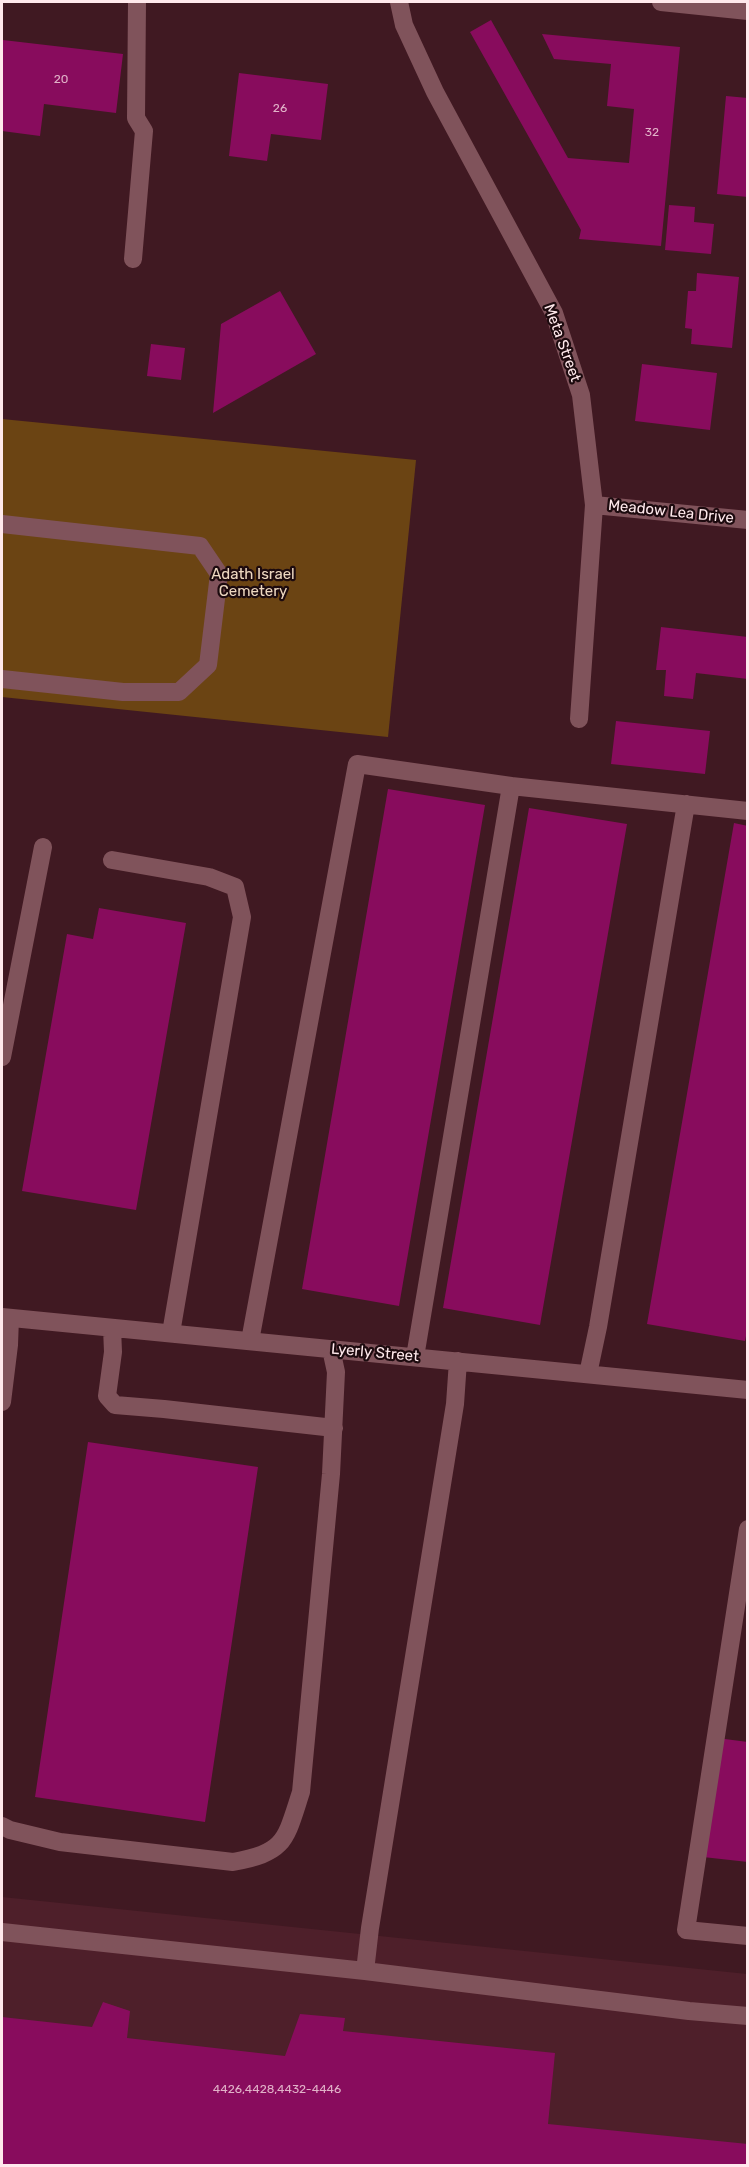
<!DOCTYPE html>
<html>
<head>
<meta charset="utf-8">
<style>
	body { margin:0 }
	#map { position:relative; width:749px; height:2167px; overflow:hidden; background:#401922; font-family:Rubik,sans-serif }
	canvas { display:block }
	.frame { position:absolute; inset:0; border:3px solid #ffe9ec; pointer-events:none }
</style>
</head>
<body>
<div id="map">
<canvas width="749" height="2167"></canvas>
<div class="frame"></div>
</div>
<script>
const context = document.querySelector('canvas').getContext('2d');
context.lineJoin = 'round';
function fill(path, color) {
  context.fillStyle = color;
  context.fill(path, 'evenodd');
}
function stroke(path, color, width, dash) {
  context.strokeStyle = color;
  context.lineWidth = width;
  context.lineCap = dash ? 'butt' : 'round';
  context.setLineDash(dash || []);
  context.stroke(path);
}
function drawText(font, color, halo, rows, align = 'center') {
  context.font = font + ' Rubik,sans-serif';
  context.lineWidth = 4.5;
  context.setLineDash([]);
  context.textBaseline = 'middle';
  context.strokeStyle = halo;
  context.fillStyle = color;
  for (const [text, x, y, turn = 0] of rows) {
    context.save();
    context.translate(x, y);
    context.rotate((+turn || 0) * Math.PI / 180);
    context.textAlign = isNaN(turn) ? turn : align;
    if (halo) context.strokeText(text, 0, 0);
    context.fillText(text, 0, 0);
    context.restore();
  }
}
fill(new Path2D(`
	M 2,1897 L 747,1974 L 747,2165 L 2,2165 Z`), '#4e1f2a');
fill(new Path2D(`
	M 2,419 L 416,460 L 388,737 L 2,697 Z`), '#6b4413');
fill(new Path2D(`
	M 491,20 L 568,158 L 629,163 L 634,109 L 607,106 L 611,64 L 554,59 L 542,34 L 680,47 L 661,246 L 579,239 L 581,230 L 470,32 Z
	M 3,40 L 123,54 L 116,113 L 44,104 L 40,136 L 2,131 L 2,56 Z
	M 239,73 L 328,84 L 321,140 L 271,134 L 267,161 L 229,156 Z
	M 726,96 L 748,98 L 748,197 L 717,194 Z
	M 669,205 L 695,207 L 694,222 L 714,224 L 711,254 L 665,250 Z
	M 697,273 L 739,277 L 732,348 L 691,344 L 692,329 L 685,328 L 688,291 L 696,291 Z
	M 280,291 L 316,354 L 213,413 L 221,324 Z
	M 151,344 L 185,348 L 181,380 L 147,376 Z
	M 642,364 L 717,373 L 710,430 L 635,421 Z
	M 661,627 L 748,637 L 748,679 L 696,673 L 693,699 L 664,696 L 666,670 L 656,670 Z
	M 616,721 L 710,731 L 705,774 L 611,764 Z
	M 388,789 L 485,805 L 399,1306 L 302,1289 Z
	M 529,808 L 627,824 L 540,1325 L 443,1308 Z
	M 734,823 L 748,826 L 748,1326 L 745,1341 L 647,1324 Z
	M 99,908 L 186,923 L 136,1210 L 22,1191 L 67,934 L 93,939 Z
	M 88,1442 L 258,1467 L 205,1822 L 35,1797 Z
	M 717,1738 L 748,1742 L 748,1862 L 703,1857 Z
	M 103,2002 L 130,2011 L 127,2038 L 285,2056 L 300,2014 L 345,2018 L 343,2031 L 555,2053 L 548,2124 L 748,2144 L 748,2166 L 2,2166 L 2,2017 L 92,2027 Z`), '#880c5d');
stroke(new Path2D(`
	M 399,2 L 404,25 L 435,92 L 554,313 L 581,395 L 594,505 L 579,719
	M 661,2 L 748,11
	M 133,259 L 144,131 L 136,118 L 137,2
	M 594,505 L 748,520
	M 2,524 L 200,546 L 219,574 L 208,665 L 179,692 L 123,692 L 2,679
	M 112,860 L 209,877 L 235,887 L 242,917 L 171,1333
	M 2,1057 L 43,847
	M 2,1317 L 748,1390
	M 112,1328 L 113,1352 L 107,1396 L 115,1405 L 164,1409 L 334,1428
	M 250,1341 L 357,764 L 511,786 L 748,811
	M 415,1357 L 511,786
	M 588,1374 L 598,1327 L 686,804
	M 2,1402 L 9,1345 L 10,1318
	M 748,1529 L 686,1930 L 748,1936
	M 2,1826 L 10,1830 L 60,1842 L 233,1862 C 286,1852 285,1841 301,1792 L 331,1474 L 336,1372 L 331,1349
	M 2,1932 L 365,1971 L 689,2011 L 748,2016
	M 365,1971 L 370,1928 L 455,1404 L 458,1361`), '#80535b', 18);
drawText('12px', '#e1b2c8', null, [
	["20",61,80],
	["26",280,109],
	["32",652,133],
	["4426,4428,4432-4446",277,2090]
]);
drawText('15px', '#ffe9ec', '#1c0a0e', [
	["Meta Street",562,343,70],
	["Meadow Lea Drive",671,512,6],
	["Lyerly Street",375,1353,5]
]);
drawText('15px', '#eed8c1', '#1c0a0e', [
	["Adath Israel",253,575],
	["Cemetery",253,592]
]);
</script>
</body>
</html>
